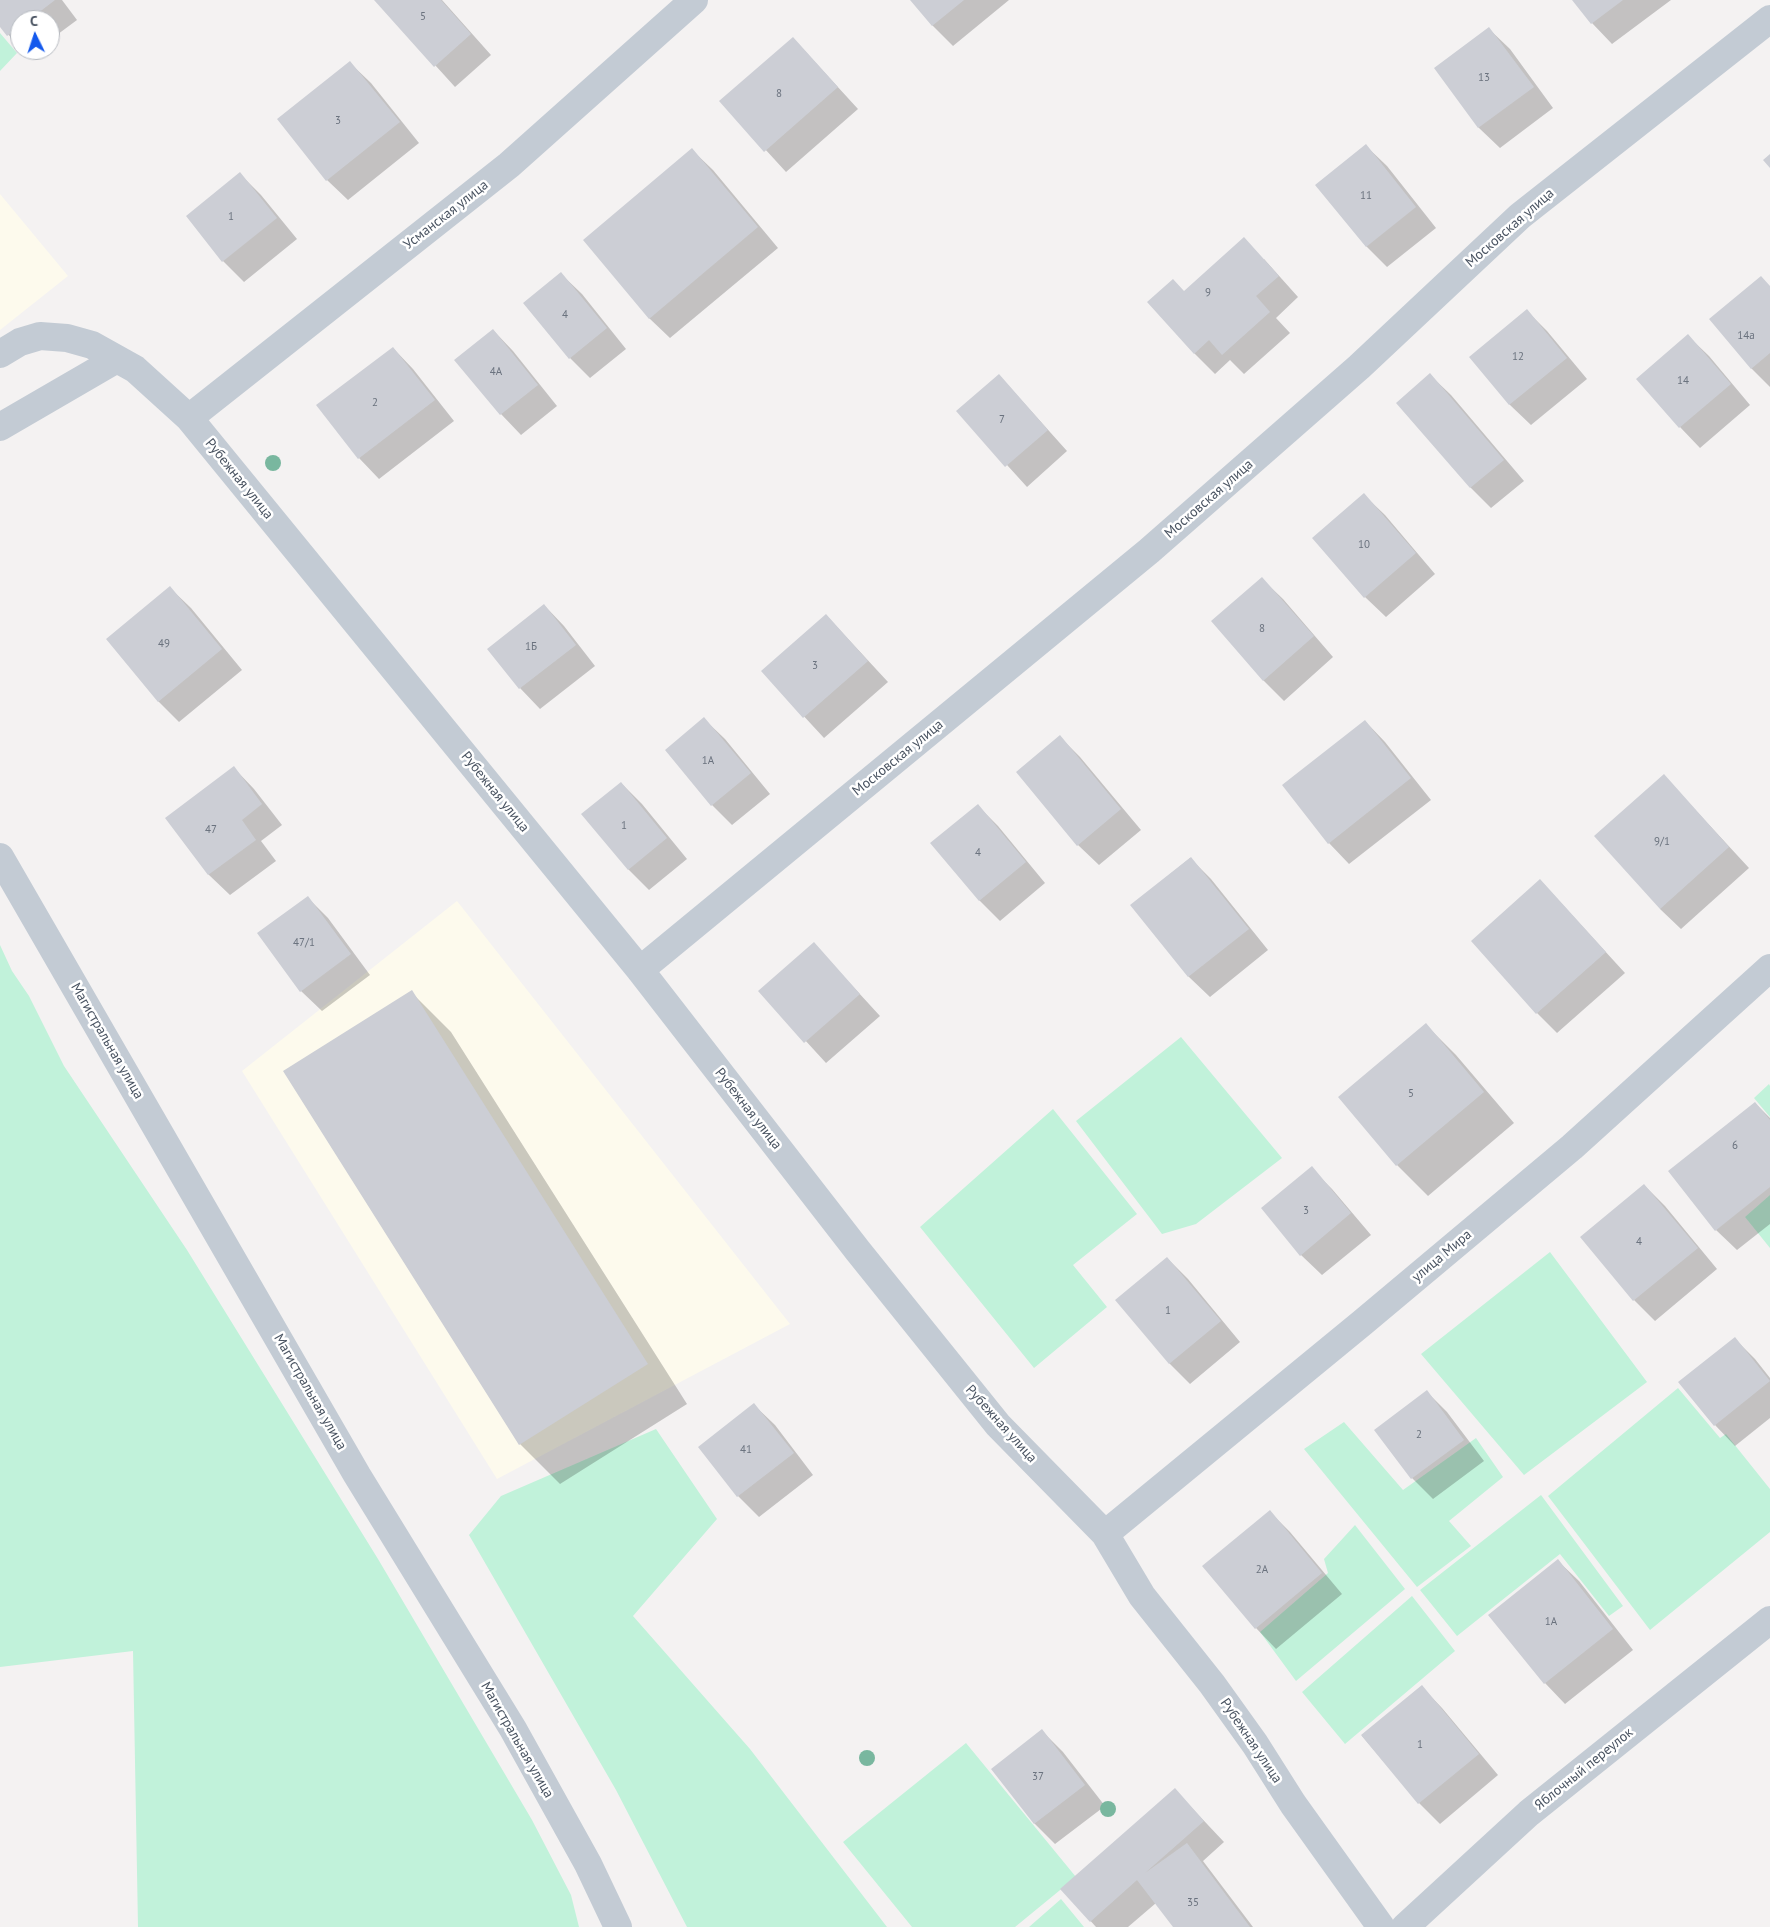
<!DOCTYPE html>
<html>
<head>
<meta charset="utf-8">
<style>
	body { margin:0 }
	#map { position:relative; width:1770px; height:1927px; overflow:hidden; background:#f4f2f2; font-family:"PT Sans",sans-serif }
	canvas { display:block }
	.north { position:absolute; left:10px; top:10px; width:50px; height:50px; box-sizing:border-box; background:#fff; border:1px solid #b6bac0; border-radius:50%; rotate:356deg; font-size:14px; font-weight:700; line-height:20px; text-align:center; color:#495361 }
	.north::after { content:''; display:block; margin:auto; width:18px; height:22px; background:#1459ed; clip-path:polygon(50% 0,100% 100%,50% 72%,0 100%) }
</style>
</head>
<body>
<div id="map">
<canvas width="1770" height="1927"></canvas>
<div class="north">С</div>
</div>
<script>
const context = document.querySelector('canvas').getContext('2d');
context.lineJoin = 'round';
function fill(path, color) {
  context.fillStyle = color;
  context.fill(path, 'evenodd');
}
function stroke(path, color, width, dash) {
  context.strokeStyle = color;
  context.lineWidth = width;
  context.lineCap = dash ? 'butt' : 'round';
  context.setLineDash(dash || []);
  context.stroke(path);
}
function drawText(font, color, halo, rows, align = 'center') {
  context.font = font + ' "PT Sans",sans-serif';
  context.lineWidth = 5;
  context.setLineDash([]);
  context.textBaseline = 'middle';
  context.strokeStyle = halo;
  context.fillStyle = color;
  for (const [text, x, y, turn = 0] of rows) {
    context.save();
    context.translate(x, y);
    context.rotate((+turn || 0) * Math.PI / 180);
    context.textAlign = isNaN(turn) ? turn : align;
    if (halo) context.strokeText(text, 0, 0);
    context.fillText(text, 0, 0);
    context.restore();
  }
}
fill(new Path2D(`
	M 0,194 L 68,276 L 0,330 Z
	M 457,901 L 790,1324 L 497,1479 L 242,1071 Z`), '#fdfaed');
fill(new Path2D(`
	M 0,33 L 17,53 L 0,71 Z
	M 0,945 L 12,971 L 29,996 L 64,1066 L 187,1250 L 378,1559 L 532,1820 L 571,1895 L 579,1927 L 138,1927 L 133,1651 L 0,1667 Z
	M 1181,1037 L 1282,1158 L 1196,1224 L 1162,1234 L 1076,1121 Z
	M 1769,1084 L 1770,1086 L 1770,1117 L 1754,1098 Z
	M 1053,1109 L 1137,1214 L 1073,1265 L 1107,1307 L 1034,1368 L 920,1227 Z
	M 1770,1195 L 1770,1248 L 1745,1217 Z
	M 1550,1252 L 1647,1382 L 1524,1475 L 1421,1354 Z
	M 1678,1388 L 1720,1438 L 1726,1434 L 1770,1489 L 1770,1532 L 1650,1630 L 1548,1496 Z
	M 1344,1422 L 1403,1490 L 1476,1438 L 1503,1477 L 1449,1521 L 1471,1546 L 1417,1587 L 1304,1449 Z
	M 656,1429 L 717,1519 L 633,1616 L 750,1749 L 887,1927 L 687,1927 L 616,1790 L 469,1535 L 501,1496 Z
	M 1541,1495 L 1623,1606 L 1609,1616 L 1560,1554 L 1457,1636 L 1420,1590 Z
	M 1355,1525 L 1405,1589 L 1296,1681 L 1260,1632 L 1328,1573 L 1324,1559 Z
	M 1412,1596 L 1455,1651 L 1345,1744 L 1302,1692 Z
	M 966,1743 L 1076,1877 L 1015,1927 L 912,1927 L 843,1842 Z
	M 1061,1899 L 1084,1927 L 1029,1927 Z`), '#c1f2da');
fill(new Path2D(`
	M 0,0 L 62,0 L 77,20 L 50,40 L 50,20 L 20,20 L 20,48 L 0,25 Z
	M 376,0 L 442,0 L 491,55 L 455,87 Z
	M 911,0 L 1009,0 L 953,46 L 933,26 Z
	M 1574,0 L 1671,0 L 1612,44 L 1592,23 Z
	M 1489,29 L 1510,49 L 1553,108 L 1500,148 L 1479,128 L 1436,68 Z
	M 793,38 L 858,109 L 786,172 L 721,101 Z
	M 22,50 L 37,50 L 28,56 Z
	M 350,63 L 371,83 L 419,143 L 348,200 L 327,180 Z
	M 1366,146 L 1387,166 L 1436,228 L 1387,267 L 1367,247 L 1317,185 Z
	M 692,150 L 713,170 L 778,248 L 670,338 L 649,318 Z
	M 240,174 L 261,195 L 297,239 L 244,282 L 223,261 L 187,216 Z
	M 1264,259 L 1298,297 L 1276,318 L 1290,333 L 1244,374 L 1230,360 L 1215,374 L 1194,353 Z
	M 561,274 L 582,294 L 626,349 L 590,378 L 570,358 Z
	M 1770,286 L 1770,387 L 1751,368 Z
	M 1527,311 L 1547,331 L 1587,379 L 1531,425 L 1510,405 L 1471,357 Z
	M 493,330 L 513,351 L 557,406 L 521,435 L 501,414 Z
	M 1688,336 L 1709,356 L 1750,405 L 1700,448 L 1680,427 Z
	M 393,348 L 413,369 L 454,421 L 379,479 L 359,458 Z
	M 999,375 L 1067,451 L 1027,487 L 958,411 Z
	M 1430,375 L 1451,395 L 1524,481 L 1491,508 L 1471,488 L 1398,403 Z
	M 1364,495 L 1385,515 L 1435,574 L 1386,617 L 1365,597 Z
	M 1262,579 L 1283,599 L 1333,657 L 1284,701 L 1263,680 Z
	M 170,588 L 191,608 L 242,670 L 179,722 L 158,701 Z
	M 544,605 L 564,626 L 595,666 L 540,709 L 520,688 Z
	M 826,615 L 888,682 L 824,738 L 763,672 Z
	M 704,719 L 725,739 L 770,794 L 732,825 L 712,805 Z
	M 1365,721 L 1385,742 L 1431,800 L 1349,864 L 1329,843 L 1283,785 Z
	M 1060,737 L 1080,757 L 1141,830 L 1099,865 L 1078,845 Z
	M 234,768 L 254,789 L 282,825 L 261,841 L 276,861 L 230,895 L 209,875 L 167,818 Z
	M 1664,776 L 1749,868 L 1681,929 L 1660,909 Z
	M 621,783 L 642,804 L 687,859 L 649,890 L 628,869 Z
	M 978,806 L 998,826 L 1045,883 L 1000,921 L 979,900 Z
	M 1190,858 L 1211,879 L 1268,950 L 1210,997 L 1189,977 L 1132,905 Z
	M 1540,880 L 1625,973 L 1557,1033 L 1537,1013 Z
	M 308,898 L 328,918 L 370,975 L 322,1011 L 301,991 Z
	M 814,944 L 880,1016 L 826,1063 L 760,991 Z
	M 411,992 L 451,1032 L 687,1404 L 560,1484 L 520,1444 Z
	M 1426,1025 L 1456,1055 L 1514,1123 L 1428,1196 L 1397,1165 Z
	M 1755,1103 L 1770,1118 L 1770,1224 L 1737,1250 L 1716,1230 Z
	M 1311,1168 L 1332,1189 L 1371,1235 L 1322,1275 L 1301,1255 Z
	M 1644,1185 L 1665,1206 L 1717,1269 L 1655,1321 L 1634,1300 L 1582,1237 Z
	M 1167,1258 L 1188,1279 L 1240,1342 L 1190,1384 L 1170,1364 L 1117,1300 Z
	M 1735,1339 L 1755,1359 L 1770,1378 L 1770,1418 L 1735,1446 L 1715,1425 Z
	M 1427,1392 L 1447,1412 L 1484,1461 L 1433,1499 L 1412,1478 L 1376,1430 Z
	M 754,1405 L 775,1425 L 813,1475 L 759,1517 L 738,1496 L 700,1447 Z
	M 1270,1512 L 1290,1532 L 1342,1594 L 1276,1649 L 1256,1628 Z
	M 1558,1561 L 1579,1581 L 1633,1650 L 1565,1704 L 1545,1683 L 1490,1615 Z
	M 1422,1687 L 1442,1708 L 1498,1775 L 1440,1824 L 1419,1803 L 1362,1736 Z
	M 1042,1731 L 1063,1752 L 1105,1806 L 1055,1844 L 1035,1824 L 992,1769 Z
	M 1175,1790 L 1224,1842 L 1203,1861 L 1253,1927 L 1174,1927 L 1156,1903 L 1128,1927 L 1096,1927 L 1062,1889 Z`), '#0003');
fill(new Path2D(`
	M 0,0 L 55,0 L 29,20 L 20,20 L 20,27 L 7,36 L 0,27 Z
	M 374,0 L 441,0 L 471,34 L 434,67 Z
	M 910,0 L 964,0 L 932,26 Z
	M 1572,0 L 1623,0 L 1591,24 Z
	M 1489,27 L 1534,87 L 1478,128 L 1434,68 Z
	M 793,37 L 838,87 L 764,152 L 719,101 Z
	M 350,61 L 400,122 L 326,181 L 277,119 Z
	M 1366,144 L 1416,207 L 1366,247 L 1315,185 Z
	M 692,148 L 758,227 L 649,319 L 583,240 Z
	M 1770,154 L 1770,168 L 1763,160 Z
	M 240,172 L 277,218 L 222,262 L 186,216 Z
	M 1244,237 L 1279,276 L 1256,296 L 1270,312 L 1222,355 L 1209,340 L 1194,354 L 1147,302 L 1173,279 L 1184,291 Z
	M 561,272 L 607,328 L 569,359 L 523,303 Z
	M 1761,276 L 1770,286 L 1770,353 L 1751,369 L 1709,319 Z
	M 1527,309 L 1567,358 L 1509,405 L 1469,357 Z
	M 493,329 L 538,385 L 500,415 L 454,360 Z
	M 1688,334 L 1731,384 L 1679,428 L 1636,379 Z
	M 393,347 L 435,400 L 358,459 L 316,405 Z
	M 1430,373 L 1504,460 L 1470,488 L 1396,403 Z
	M 999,374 L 1048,430 L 1005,467 L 956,411 Z
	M 1364,493 L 1416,553 L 1364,598 L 1312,538 Z
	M 1262,577 L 1314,636 L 1263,681 L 1211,621 Z
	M 170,586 L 222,649 L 158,702 L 106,639 Z
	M 544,604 L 576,645 L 519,689 L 487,649 Z
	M 826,614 L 868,661 L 803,718 L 761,671 Z
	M 704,717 L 751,773 L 711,806 L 665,750 Z
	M 1365,720 L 1411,778 L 1328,844 L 1282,785 Z
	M 1060,735 L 1121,809 L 1077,846 L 1016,772 Z
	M 234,766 L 262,804 L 242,820 L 256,840 L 208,875 L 165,818 Z
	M 1664,774 L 1729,847 L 1660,909 L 1594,836 Z
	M 621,782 L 667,838 L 628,870 L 581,814 Z
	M 978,804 L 1026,862 L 979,901 L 930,843 Z
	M 1191,857 L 1249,929 L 1188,977 L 1130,905 Z
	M 1540,879 L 1606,952 L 1536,1014 L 1471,941 Z
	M 308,896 L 351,954 L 300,992 L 257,933 Z
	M 814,942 L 860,994 L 804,1043 L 758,991 Z
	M 412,990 L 648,1364 L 519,1445 L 283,1071 Z
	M 1426,1023 L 1484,1092 L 1396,1166 L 1338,1097 Z
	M 1755,1102 L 1770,1120 L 1770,1187 L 1715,1231 L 1668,1171 Z
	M 1312,1166 L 1351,1213 L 1300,1256 L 1261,1208 Z
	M 1644,1184 L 1698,1248 L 1633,1301 L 1580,1237 Z
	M 1167,1257 L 1221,1321 L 1169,1364 L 1115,1300 Z
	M 1735,1337 L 1770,1381 L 1714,1426 L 1678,1382 Z
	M 1427,1390 L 1464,1440 L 1411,1479 L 1374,1430 Z
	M 754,1403 L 794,1453 L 737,1497 L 698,1447 Z
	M 1270,1510 L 1322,1573 L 1255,1629 L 1202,1566 Z
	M 1558,1559 L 1613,1629 L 1544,1684 L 1488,1615 Z
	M 1422,1685 L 1479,1754 L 1418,1804 L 1361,1735 Z
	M 1042,1729 L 1085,1785 L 1034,1824 L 991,1769 Z
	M 1175,1788 L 1204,1821 L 1145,1873 L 1187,1843 L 1250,1927 L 1173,1927 L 1137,1880 L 1090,1922 L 1060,1889 Z`), '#ccced5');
stroke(new Path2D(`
	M 0,354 L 20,342 L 40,336 L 67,338 L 92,345 L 135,369 L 189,418 L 640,970 L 858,1251 L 998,1425 L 1105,1534 L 1142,1596 L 1212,1684 L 1255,1744 L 1293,1804 L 1381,1927
	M 189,418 L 509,165 L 694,0
	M 0,427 L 117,359
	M 0,857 L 357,1475 L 513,1729 L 588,1864 L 618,1927
	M 640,970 L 1149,551 L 1359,367 L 1520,216 L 1770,19
	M 1105,1534 L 1362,1323 L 1572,1147 L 1770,968
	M 1405,1927 L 1529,1813 L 1770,1620`), '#c3cbd4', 28);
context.fillStyle = '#79b79f';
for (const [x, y] of [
	[273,463],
	[867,1758],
	[1108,1809]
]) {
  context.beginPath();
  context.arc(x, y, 8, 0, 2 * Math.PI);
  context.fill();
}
drawText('11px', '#6a727e', null, [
	["5",423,17],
	["13",1484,78],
	["8",779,94],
	["3",338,121],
	["11",1366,196],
	["1",231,217],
	["9",1208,293],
	["4",565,315],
	["14а",1746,336],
	["12",1518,357],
	["4А",496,372],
	["14",1683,381],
	["2",375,403],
	["7",1002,420],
	["10",1364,545],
	["8",1262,629],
	["49",164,644],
	["1Б",531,647],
	["3",815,666],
	["1А",708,761],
	["1",624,826],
	["47",211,830],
	["9/1",1662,842],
	["4",978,853],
	["47/1",304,943],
	["5",1411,1094],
	["6",1735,1146],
	["3",1306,1211],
	["4",1639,1242],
	["1",1168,1311],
	["2",1419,1435],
	["41",746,1450],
	["2А",1262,1570],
	["1А",1551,1622],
	["1",1420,1745],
	["37",1038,1777],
	["35",1193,1903]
]);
drawText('14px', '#495361', '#fff', [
	["Усманская улица",446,215,-38],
	["Московская улица",1510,228,-41],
	["Рубежная улица",239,479,51],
	["Московская улица",1209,499,-41],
	["Московская улица",898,758,-39],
	["Рубежная улица",495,792,51],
	["Магистральная улица",107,1041,60],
	["Рубежная улица",748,1109,52],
	["улица Мира",1442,1256,-40],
	["Магистральная улица",310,1392,60],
	["Рубежная улица",1001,1424,48],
	["Магистральная улица",517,1740,60],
	["Рубежная улица",1251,1741,56],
	["Яблочный переулок",1584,1769,-39]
]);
</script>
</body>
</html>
